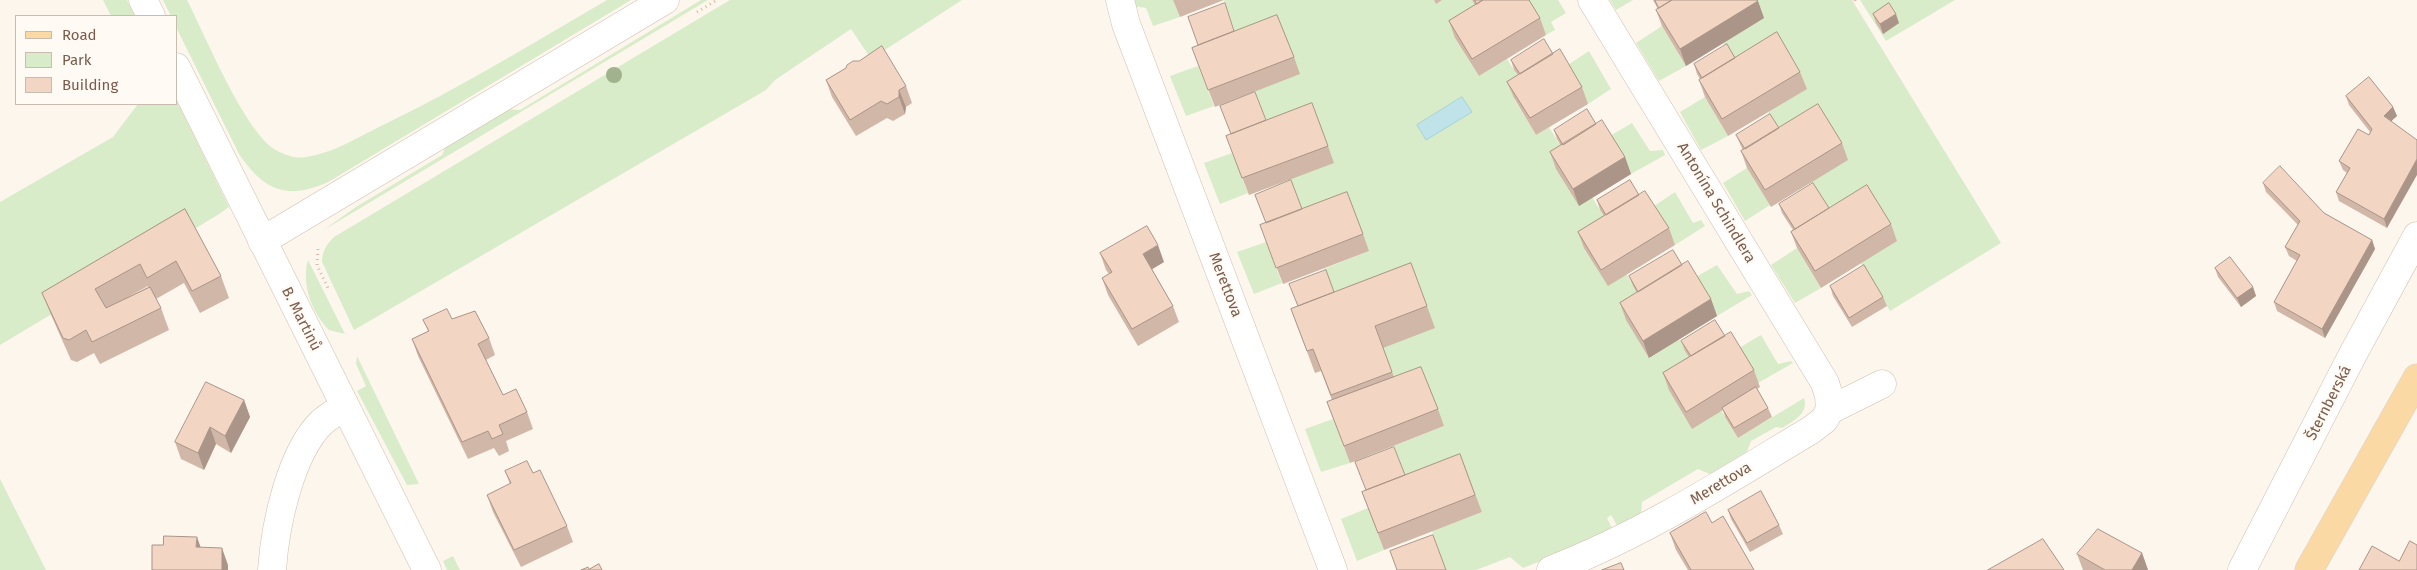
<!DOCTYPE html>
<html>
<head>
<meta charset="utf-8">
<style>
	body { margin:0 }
	#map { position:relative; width:2417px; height:570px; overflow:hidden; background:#fdf6ec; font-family:"Fira Sans",sans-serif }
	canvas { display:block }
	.legend { position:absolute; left:15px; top:15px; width:162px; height:90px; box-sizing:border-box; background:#fffaf3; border:1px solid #cabbb1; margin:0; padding:6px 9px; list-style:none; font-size:15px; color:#7a5c4d }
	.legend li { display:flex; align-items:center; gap:10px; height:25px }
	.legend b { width:25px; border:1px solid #cabbb1 }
</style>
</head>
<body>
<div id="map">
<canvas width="2417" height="570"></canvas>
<ul class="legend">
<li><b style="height:6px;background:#fbd9a5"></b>Road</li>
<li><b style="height:14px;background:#d8ecc9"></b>Park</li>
<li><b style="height:14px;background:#f3d5c3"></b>Building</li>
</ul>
</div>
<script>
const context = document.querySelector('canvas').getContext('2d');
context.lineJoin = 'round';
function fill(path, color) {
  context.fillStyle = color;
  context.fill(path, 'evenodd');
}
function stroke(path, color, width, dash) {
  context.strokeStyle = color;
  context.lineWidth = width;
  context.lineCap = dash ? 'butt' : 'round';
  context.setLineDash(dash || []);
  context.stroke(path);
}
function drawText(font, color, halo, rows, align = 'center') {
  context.font = font + ' "Fira Sans",sans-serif';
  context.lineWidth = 4;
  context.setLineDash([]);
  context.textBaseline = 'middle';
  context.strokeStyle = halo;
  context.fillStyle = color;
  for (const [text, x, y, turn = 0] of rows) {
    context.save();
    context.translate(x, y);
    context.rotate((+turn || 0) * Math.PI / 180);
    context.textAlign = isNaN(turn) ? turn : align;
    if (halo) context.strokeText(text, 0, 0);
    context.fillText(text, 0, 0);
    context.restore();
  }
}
fill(new Path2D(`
	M 103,0 L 127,0 L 135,16 L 111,16 Z
	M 163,0 L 187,0 C 206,37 243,128 274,149 C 284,155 295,159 306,157 C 334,153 358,137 383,125 C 460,88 533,43 607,0 L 631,0 L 330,181 C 288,201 264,191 239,154 L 176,27 L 176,16 L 171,16 Z
	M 701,0 L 708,0 L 322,231 L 356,207 L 442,155 L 447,142 L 504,109 L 520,110 Z
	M 730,0 L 962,0 L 871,59 L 851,29 L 775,80 L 766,90 L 354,330 L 322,262 C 322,251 327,244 334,237 Z
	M 1132,0 L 1173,0 L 1180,17 L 1153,26 L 1146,8 L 1133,6 Z
	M 1224,0 L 1434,0 L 1436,3 L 1442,0 L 1472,0 L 1485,20 L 1455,38 L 1479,76 L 1507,59 L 1527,90 L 1514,99 L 1536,135 L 1549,127 L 1613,231 L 1627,275 L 1646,307 L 1650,358 L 1679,339 L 1698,372 L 1692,428 L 1721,410 L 1738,438 L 1804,398 C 1809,413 1794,421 1782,428 L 1776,427 L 1751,441 L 1745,457 L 1712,475 L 1698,469 L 1642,502 L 1641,515 L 1619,529 L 1611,515 L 1607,518 L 1614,532 L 1523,568 L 1510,557 L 1476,570 L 1446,570 L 1432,531 L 1482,512 L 1466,471 L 1411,492 L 1394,446 L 1444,426 L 1400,394 L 1343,315 L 1324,269 L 1369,251 L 1308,226 L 1255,91 Z
	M 1525,0 L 1558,0 L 1566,13 L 1551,22 L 1555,30 L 1546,35 Z
	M 1610,0 L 1633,0 L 1616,10 Z
	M 1753,0 L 1852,0 L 2001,243 L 1890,311 L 1768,112 L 1806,89 L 1743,74 L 1723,43 L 1763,18 Z
	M 1860,0 L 1955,0 L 1886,41 Z
	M 1662,26 L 1686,66 L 1659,81 L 1636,43 Z
	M 1589,51 L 1611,89 L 1588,104 L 1566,66 Z
	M 1198,66 L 1214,106 L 1186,116 L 1170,76 Z
	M 1705,97 L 1728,136 L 1701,150 L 1680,112 Z
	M 176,99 L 229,207 L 216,216 L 0,345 L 0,202 L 113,137 L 138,104 L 176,104 Z
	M 1632,123 L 1650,151 L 1663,150 L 1665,155 L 1631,174 L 1608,137 Z
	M 1232,153 L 1248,193 L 1220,204 L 1204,163 Z
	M 1747,168 L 1770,205 L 1745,221 L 1723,183 Z
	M 1675,192 L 1693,223 L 1701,220 L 1705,226 L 1675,245 L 1651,208 Z
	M 1266,242 L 1282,283 L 1254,294 L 1237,252 Z
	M 1797,248 L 1821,288 L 1795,303 L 1771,265 Z
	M 308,260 L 345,334 L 329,330 C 312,313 301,284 308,260 Z
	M 1717,265 L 1737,294 L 1749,291 L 1752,295 L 1717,316 L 1694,278 Z
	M 1761,335 L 1778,364 L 1791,361 L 1793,363 L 1758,383 L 1737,349 Z
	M 357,356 L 419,484 L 407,485 L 357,391 L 366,386 L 356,364 Z
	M 1333,419 L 1350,463 L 1321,472 L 1305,429 Z
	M 0,479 L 46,570 L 0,570 Z
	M 1368,508 L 1384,550 L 1357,561 L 1341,519 Z
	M 453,556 L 460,570 L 447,570 L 443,561 Z`), '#d8ecc9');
const water = new Path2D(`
	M 1462,97 L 1472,112 L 1426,140 L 1417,125 Z`);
fill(water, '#bfe3e8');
stroke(water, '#a5d3da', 1);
const minor = new Path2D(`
	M 1120,0 L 1126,24 L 1333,570
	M 1592,0 L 1825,383 L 1829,396 L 1830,410
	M 262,241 L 665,0
	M 272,570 C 275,526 290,453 322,422 C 329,416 338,411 345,406
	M 1551,570 C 1644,534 1726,481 1811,430 L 1824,420 L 1830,410 L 1882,384
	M 2242,570 L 2353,354 L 2417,236`);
const tertiary = new Path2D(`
	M 143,0 L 151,16
	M 176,67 L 427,570`);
const primary = new Path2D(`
	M 2309,570 L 2417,378`);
stroke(minor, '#d1beb0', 29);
stroke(tertiary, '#d1beb0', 29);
stroke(primary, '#dad1cd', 29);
stroke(new Path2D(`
	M 1855,0 L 1856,3
	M 697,12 L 717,0
	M 318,249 L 317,265 L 328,288`), '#d9b8a5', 3, [1, 4]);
stroke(minor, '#fff', 28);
stroke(tertiary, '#fff', 28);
stroke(primary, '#fbd9a5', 28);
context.fillStyle = '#a0b28e';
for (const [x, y] of [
	[614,75]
]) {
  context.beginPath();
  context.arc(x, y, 8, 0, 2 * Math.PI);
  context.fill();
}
fill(new Path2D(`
	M 1173,0 L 1224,0 L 1180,17 Z
	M 1434,0 L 1442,0 L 1436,4 Z
	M 1472,0 L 1529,0 L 1540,18 L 1546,35 L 1479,76 L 1455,38 L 1449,21 L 1475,5 Z
	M 1653,0 L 1757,0 L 1764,18 L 1686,66 L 1662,26 L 1656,10 L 1658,9 Z
	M 1873,14 L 1899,23 L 1883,34 L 1876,23 Z
	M 1235,31 L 1294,57 L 1300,74 L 1215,107 L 1192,48 Z
	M 1553,54 L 1582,87 L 1588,104 L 1536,135 L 1514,98 L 1507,82 L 1518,75 L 1514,70 L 1511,60 Z
	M 1735,58 L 1800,72 L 1807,89 L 1728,136 L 1705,97 L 1699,80 L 1700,79 L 1697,74 L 1694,64 Z
	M 846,68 L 906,86 L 912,103 L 906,107 L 905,114 L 893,121 L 887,118 L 856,136 L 832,97 L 826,80 Z
	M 2346,96 L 2393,107 L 2397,116 L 2391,121 L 2387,228 L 2339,201 L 2336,192 L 2347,173 L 2343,170 L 2339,161 L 2369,135 L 2370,132 L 2349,105 Z
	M 1266,120 L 1328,146 L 1334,163 L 1249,195 L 1226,136 Z
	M 1596,124 L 1625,157 L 1631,174 L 1579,206 L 1556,169 L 1550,152 L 1561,146 L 1557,139 L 1554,130 Z
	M 1779,128 L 1842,143 L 1848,160 L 1771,207 L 1747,168 L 1741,151 L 1743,150 L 1740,144 L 1736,135 Z
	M 2263,183 L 2324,213 L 2372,240 L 2375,249 L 2325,338 L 2277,311 L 2274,302 L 2297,261 L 2289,256 L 2285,247 L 2298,225 L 2266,192 Z
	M 1639,195 L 1669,228 L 1675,245 L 1608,286 L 1584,248 L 1578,232 L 1604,216 L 1600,210 L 1597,200 Z
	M 1779,204 L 1829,208 L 1891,224 L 1897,241 L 1821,288 L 1797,248 L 1791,232 L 1793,230 L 1782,213 Z
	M 185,209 L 221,276 L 229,298 L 200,313 L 184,283 L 156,299 L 161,308 L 169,330 L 100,364 L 94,353 L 77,362 L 71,360 L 51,315 L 42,293 ZM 148,286 L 148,287 L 126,298 Z
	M 1302,209 L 1363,234 L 1369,251 L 1283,284 L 1260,225 Z
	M 1100,253 L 1164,262 L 1152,269 L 1173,306 L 1179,322 L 1138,346 L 1108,295 L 1102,278 L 1109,274 L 1106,270 Z
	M 1411,263 L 1435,328 L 1383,348 L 1394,377 L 1438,409 L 1444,426 L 1350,463 L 1327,402 L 1332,400 L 1321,371 L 1315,373 L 1291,309 Z
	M 1682,265 L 1711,299 L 1717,316 L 1649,358 L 1626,320 L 1620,303 L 1637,293 L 1633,286 L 1629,276 Z
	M 2215,268 L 2253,287 L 2256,296 L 2241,307 L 2218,277 Z
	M 1830,286 L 1883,297 L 1887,306 L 1852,327 L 1833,296 Z
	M 452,319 L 489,338 L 495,355 L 486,360 L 503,395 L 527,412 L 533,429 L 506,441 L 509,451 L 499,456 L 494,448 L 468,459 L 418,356 L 412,339 L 428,331 L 423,320 Z
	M 1725,336 L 1754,370 L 1760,387 L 1757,389 L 1768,408 L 1772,417 L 1738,438 L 1725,417 L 1723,410 L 1692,429 L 1669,390 L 1663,373 L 1689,357 L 1685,351 L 1681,341 Z
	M 244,400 L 250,417 L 231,453 L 216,444 L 204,470 L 181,459 L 175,442 Z
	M 1460,454 L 1482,512 L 1384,550 L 1362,492 Z
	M 505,471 L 533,473 L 567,526 L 573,542 L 521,567 L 493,512 L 487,495 L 510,484 Z
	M 1728,510 L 1779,525 L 1783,534 L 1750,552 L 1731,519 Z
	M 1712,523 L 1754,570 L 1688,570 L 1676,550 L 1670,533 Z
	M 2142,553 L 2148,570 L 2083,570 L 2077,554 Z`), '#d1b7a8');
fill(new Path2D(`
	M 1758,1 L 1764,18 L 1686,66 L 1680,49 Z
	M 1896,14 L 1899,23 L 1883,34 L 1880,24 Z
	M 899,90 L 906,107 L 905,114 L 899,97 Z
	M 2393,107 L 2397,116 L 2387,125 L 2384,116 Z
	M 1625,157 L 1631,174 L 1579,206 L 1573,189 Z
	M 2417,159 L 2417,175 L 2387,228 L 2384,219 Z
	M 2372,240 L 2375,249 L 2325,338 L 2322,329 Z
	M 1158,245 L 1164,262 L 1149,271 L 1143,254 Z
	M 2253,287 L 2256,296 L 2241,307 L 2237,298 Z
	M 1711,299 L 1717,316 L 1649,358 L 1643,341 Z
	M 244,400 L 250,417 L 231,453 L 225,436 Z
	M 210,427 L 216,444 L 204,470 L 198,453 Z
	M 197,537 L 203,554 L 196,547 Z
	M 222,548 L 228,565 L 228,570 L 222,570 Z
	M 2142,553 L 2148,570 L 2132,570 Z`), '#aa9588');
const building = new Path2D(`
	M 1475,0 L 1483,0 L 1477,4 Z
	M 1483,0 L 1529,0 L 1540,18 L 1472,59 L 1449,21 Z
	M 1655,0 L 1672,0 L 1659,8 Z
	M 1672,0 L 1757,0 L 1758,1 L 1680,49 L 1656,10 Z
	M 1225,3 L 1234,31 L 1198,45 L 1188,17 Z
	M 1889,3 L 1896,14 L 1880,24 L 1873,14 Z
	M 1277,15 L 1294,57 L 1208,90 L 1192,48 Z
	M 1777,32 L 1800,72 L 1722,119 L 1699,80 Z
	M 1544,39 L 1553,54 L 1520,74 L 1511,60 Z
	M 1727,44 L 1735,58 L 1702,78 L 1694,64 Z
	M 882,46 L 906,86 L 899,90 L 899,97 L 887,104 L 881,101 L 850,120 L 826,80 L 846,68 L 847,65 L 853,61 L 859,61 Z
	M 1560,49 L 1582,87 L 1530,118 L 1507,82 Z
	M 2369,77 L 2393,107 L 2384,116 L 2417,140 L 2417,159 L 2384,219 L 2336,192 L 2350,168 L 2339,161 L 2358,129 L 2369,135 L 2372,129 L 2346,96 Z
	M 1255,92 L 1266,120 L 1231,134 L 1220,106 Z
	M 1312,103 L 1328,146 L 1242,178 L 1226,136 Z
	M 1818,104 L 1842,143 L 1765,190 L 1741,151 Z
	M 1587,109 L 1596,124 L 1563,145 L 1554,130 Z
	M 1770,114 L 1779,128 L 1745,149 L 1736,135 Z
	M 1602,120 L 1625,157 L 1573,189 L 1550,152 Z
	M 2280,166 L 2324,213 L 2372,240 L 2322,329 L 2274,302 L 2300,255 L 2285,247 L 2300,221 L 2263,183 Z
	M 1291,180 L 1302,209 L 1266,223 L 1255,195 Z
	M 1630,180 L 1639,195 L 1606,215 L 1597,200 Z
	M 1813,183 L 1829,208 L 1795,229 L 1779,204 Z
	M 1867,185 L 1891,224 L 1815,271 L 1791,232 Z
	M 1645,191 L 1669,228 L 1601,270 L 1578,232 Z
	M 1347,192 L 1363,234 L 1276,268 L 1260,225 Z
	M 185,209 L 221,276 L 192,291 L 176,261 L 147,278 L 140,264 L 95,289 L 106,308 L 150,287 L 161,308 L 92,342 L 86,330 L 69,340 L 63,338 L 42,293 Z
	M 1147,226 L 1158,245 L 1143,254 L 1173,306 L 1132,329 L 1102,278 L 1112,272 L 1100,253 Z
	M 1673,250 L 1682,265 L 1638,292 L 1629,276 Z
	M 2230,257 L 2253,287 L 2237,298 L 2215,268 Z
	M 1688,261 L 1711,299 L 1643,341 L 1620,303 Z
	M 1411,263 L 1427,306 L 1375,326 L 1392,372 L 1331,395 L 1313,349 L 1307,351 L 1291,309 Z
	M 1864,265 L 1883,297 L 1849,318 L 1830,286 Z
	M 1326,270 L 1334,292 L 1298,306 L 1289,284 Z
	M 447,309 L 452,319 L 475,311 L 489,338 L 478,344 L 503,395 L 516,389 L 527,412 L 499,425 L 503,434 L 492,439 L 488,431 L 462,442 L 412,339 L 429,331 L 423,320 Z
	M 1715,320 L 1725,336 L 1691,356 L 1681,341 Z
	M 1731,332 L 1754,370 L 1686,412 L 1663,373 Z
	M 1421,367 L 1438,409 L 1344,446 L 1327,402 Z
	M 206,382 L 244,400 L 225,436 L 210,427 L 198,453 L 175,442 Z
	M 1756,387 L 1768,408 L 1734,428 L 1722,408 Z
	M 1394,447 L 1405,475 L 1366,490 L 1355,462 Z
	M 1460,454 L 1475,495 L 1378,533 L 1362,492 Z
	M 527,461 L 533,473 L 540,470 L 567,526 L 514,550 L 487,495 L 511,483 L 505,471 Z
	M 1761,491 L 1779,525 L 1747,543 L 1728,510 Z
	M 1706,512 L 1712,523 L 1723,516 L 1754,570 L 1691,570 L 1670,533 Z
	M 2098,529 L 2142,553 L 2132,570 L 2105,570 L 2077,554 Z
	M 1433,535 L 1446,570 L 1397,570 L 1390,551 Z
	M 164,536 L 197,537 L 196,547 L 222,548 L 222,570 L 152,570 L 152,545 L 163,545 Z
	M 2043,539 L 2064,570 L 1988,570 Z
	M 2410,541 L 2417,545 L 2417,570 L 2359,570 L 2372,546 L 2399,561 Z
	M 1621,563 L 1624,570 L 1602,570 Z
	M 599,564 L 602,570 L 581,570 L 588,567 L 589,569 Z`);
fill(building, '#f3d5c3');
stroke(building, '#aa9588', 1);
drawText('15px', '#7a5c4d', '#fffaf3', [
	["Antonína Schindlera",1716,203,59],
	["Merettova",1225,285,69],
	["B. Martinů",301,319,63],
	["Šternberská",2329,403,-63],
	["Merettova",1721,484,-31]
]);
</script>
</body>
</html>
